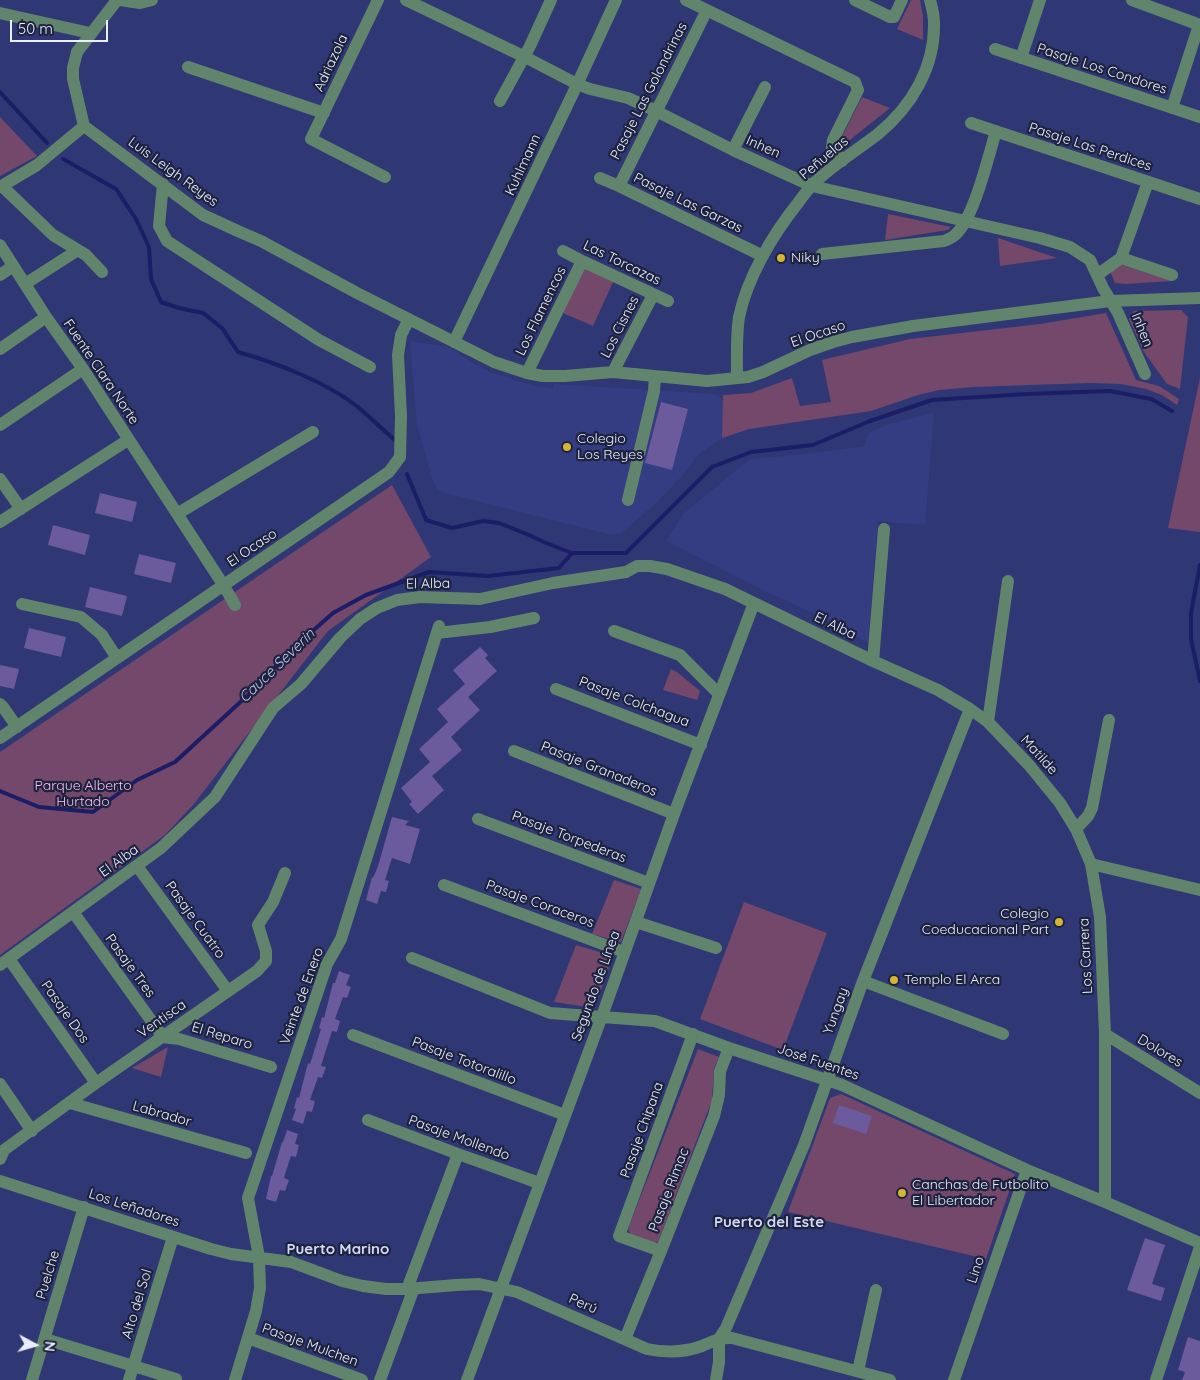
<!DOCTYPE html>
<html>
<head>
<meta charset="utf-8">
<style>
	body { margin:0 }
	#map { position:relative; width:1200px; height:1380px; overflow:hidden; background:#2f3774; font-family:Quicksand,sans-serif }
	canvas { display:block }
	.north { position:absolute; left:10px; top:1320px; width:50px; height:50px; -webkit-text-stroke:4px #1d223e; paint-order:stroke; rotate:96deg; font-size:14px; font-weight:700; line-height:20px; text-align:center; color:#eaeefd }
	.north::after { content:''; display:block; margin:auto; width:18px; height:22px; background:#eaeefd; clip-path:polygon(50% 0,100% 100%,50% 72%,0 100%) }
	.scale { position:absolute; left:10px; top:20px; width:98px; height:22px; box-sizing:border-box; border:2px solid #eaeefd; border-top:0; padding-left:6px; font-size:15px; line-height:18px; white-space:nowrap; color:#eaeefd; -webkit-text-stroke:4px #1d223e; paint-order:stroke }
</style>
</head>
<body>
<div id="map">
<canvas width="1200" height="1380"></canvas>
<div class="north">N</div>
<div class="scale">50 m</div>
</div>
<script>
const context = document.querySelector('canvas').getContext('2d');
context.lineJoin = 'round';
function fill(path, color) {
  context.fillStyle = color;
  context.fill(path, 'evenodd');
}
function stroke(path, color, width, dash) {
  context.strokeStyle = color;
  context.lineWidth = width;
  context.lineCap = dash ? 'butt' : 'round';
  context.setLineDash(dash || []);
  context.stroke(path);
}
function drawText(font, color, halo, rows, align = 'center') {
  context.font = font + ' Quicksand,sans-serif';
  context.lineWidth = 4.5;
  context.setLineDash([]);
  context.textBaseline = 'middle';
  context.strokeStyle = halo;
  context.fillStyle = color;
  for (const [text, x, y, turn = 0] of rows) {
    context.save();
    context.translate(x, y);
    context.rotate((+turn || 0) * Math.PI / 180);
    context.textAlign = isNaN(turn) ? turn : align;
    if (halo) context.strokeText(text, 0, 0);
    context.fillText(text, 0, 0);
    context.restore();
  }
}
fill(new Path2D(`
	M 410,341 L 448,347 L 483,369 L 531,385 L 553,389 L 554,384 L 715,394 L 723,400 L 722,438 L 698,455 L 681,477 L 654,505 L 621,533 L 612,535 L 445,493 L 437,489 L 433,481 L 417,425 Z
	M 934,413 L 925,525 L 878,521 L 868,643 L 830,621 L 765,591 L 666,541 L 683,514 L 750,459 L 806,454 L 865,446 L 868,434 L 885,425 Z`), '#343d82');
fill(new Path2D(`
	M 911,0 L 920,0 L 923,16 L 923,40 L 897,29 Z
	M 862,97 L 890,108 L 841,147 L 838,145 Z
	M 0,117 L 37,156 L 0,176 Z
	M 888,214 L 951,227 L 948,230 L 885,240 Z
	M 998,238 L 1057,258 L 1000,266 Z
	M 1119,264 L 1172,281 L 1126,284 L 1115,283 L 1109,269 Z
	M 584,267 L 614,280 L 593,326 L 563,313 Z
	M 1181,310 L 1188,317 L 1180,389 L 1167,384 L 1144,352 L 1129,319 L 1134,311 Z
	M 1106,313 L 1136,380 L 1159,386 L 1179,399 L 1177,405 L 1162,395 L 1146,389 L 1121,384 L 1090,383 L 974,387 L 939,390 L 918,395 L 871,411 L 749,429 L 722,438 L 723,395 L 751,393 L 792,378 L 800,406 L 831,402 L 822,360 L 910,339 L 1040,324 Z
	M 1200,378 L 1200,532 L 1168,528 Z
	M 392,485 L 431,557 L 328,631 L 193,805 L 165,835 L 0,955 L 0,752 Z
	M 671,669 L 677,672 L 700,691 L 697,700 L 663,690 Z
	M 614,880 L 641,889 L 621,942 L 592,934 Z
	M 744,902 L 827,933 L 783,1050 L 700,1019 Z
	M 576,945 L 613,956 L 597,1002 L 587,1007 L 554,1002 Z
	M 168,1047 L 161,1077 L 132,1068 Z
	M 698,1049 L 719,1057 L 714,1068 L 712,1100 L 658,1242 L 651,1243 L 631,1235 L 628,1229 Z
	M 841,1094 L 1015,1174 L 986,1259 L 788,1212 L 830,1098 Z`), '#74486b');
stroke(new Path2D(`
	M 0,92 L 47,143
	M 63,159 L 116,189 L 136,219 L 149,247 L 151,279 L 161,302 L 179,308 L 203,313 L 222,328 L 238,352 C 277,363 326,382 358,407 C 371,418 383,430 396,441
	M 407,474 L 426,520 L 452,528 L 483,521 L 499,523 L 529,535 L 546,543 L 572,553 L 626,553 L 712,467 L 751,452 L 813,445 L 870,421 L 932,400 L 1027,394 L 1110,391 L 1151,399 L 1172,411
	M 1200,565 L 1191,613 L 1191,639 L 1200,681
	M 0,791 L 39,807 L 93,812 L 137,780 L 175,762 L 248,695 L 299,643 L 333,613 L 366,595 L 429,572 L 488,576 L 559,568 L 572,553`), '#1b1d66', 4);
fill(new Path2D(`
	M 661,402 L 688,409 L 672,470 L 645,463 Z
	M 100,493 L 137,502 L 132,522 L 95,513 Z
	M 53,525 L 90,535 L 85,555 L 48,545 Z
	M 139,554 L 176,563 L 171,583 L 134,574 Z
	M 90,587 L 127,596 L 122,616 L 85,607 Z
	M 29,628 L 66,637 L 61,657 L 24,648 Z
	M 480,647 L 488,655 L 485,658 L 497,671 L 468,697 L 480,710 L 451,737 L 462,750 L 432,776 L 444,790 L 418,814 L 409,804 L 412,802 L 401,788 L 430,762 L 419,749 L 448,722 L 437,709 L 465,684 L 453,670 Z
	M 0,665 L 19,669 L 14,689 L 0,686 Z
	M 392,817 L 409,821 L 405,825 L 420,829 L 410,864 L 392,858 L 385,880 L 389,881 L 386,892 L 381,891 L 377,904 L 366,900 L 372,877 L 373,878 L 378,866 Z
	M 339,971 L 350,975 L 346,985 L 351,987 L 347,998 L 343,997 L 335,1019 L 340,1021 L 337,1032 L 332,1031 L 321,1066 L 326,1067 L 322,1078 L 318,1077 L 310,1100 L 315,1101 L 312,1112 L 307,1111 L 303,1124 L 292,1120 L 296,1109 L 294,1108 L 297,1097 L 299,1098 L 308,1063 L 310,1064 L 321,1029 L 319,1028 L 322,1017 L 324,1018 L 333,983 L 335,983 Z
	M 839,1105 L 872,1116 L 866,1134 L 833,1123 Z
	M 287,1130 L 298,1134 L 295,1144 L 299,1145 L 296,1157 L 291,1156 L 287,1168 L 284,1178 L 289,1180 L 285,1191 L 280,1190 L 276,1202 L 266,1199 L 271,1176 L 272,1176 L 282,1142 L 283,1142 Z
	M 1145,1238 L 1165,1245 L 1152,1284 L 1165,1288 L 1161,1301 L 1127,1290 Z
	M 1188,1337 L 1200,1341 L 1200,1380 L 1182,1380 L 1185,1372 L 1178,1370 Z`), '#6b5a9c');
stroke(new Path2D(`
	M 117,0 L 77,52 L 73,68 L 73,79 L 84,126 L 203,215 L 240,232 L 261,241 L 357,293 L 494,362 L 527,373 L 543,376 L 565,376 L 613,372 L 707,381 L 748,377 L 763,372 L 810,350 L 833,342 L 852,337 L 913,326 L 1110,301 L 1200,298
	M 120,0 L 140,3 L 152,0
	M 378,0 L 311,139 L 385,177
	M 406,0 L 523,56 L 577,84 L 590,89 L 628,98 L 656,111 L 733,150 L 812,186 L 1040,238 L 1070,247 L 1090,260 L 1103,288 L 1118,313 L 1145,374
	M 686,0 L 855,82 L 858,90 L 833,140 L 832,147 L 842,161
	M 855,0 L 890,17 L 894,17 L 902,0
	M 1132,0 L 1200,25
	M 0,13 L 90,33
	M 995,49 L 1200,117
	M 1021,58 L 1040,0
	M 188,67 L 324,113
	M 500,101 L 530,46 L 551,0
	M 1172,108 L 1199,25
	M 971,123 L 1200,199
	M 733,150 L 765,87
	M 600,178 L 619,186 L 763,256
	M 163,184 L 159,226 L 167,241 L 319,340 L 370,367
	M 2,186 L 53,235 L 86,255 L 102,272
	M 619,186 L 707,10
	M 0,187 L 37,165 L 84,126
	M 0,245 L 46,317 L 83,369 L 224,586 L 235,605
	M 563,251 L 582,261 L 668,301
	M 822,254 L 944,241 C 948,239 952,238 955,235 C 974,218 988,158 996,131
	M 1121,258 L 1172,275
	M 0,275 L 13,266
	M 1097,275 L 1121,258 L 1148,182
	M 25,284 L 78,250
	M 454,342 L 575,89 L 616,0
	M 0,349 L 46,317
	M 613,372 L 653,295
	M 527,373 L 582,261
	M 737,378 C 737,358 736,337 739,317 C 747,278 773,234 798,203 C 802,197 807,191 812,185 C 831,166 856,151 878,134 C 912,106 935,67 934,23 C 934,15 932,7 930,0
	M 0,425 L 83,369
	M 0,479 L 21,509
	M 628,500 L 654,391 L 655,376
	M 177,514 L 313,432
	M 0,522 L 128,440
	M 22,604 L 81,617 L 102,635 L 117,658
	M 614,631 L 680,655 L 719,694
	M 437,633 L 490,627 L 534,618
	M 873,661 L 884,529
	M 556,689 L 701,745
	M 0,704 L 3,707 L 17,727
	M 988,722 L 1008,581
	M 0,738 L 389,472 L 400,457 L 401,416 L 398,355 L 401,335 L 409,319
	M 514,751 L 674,814
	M 478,819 L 649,883
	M 1076,829 L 1088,816 L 1092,808 L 1109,720
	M 1091,864 L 1200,890
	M 137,866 L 228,991
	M 444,885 L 624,952
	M 73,912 L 163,1037 L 179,1039 L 271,1067
	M 636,922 L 716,948
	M 412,958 L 550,1013 L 655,1021 L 729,1048 L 842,1085 L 1027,1170 L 1105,1202 L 1200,1243
	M 9,959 L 96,1083
	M 0,965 L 161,848 L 215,797 L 273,708 L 301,684 L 340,638 L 360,619 L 377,608 L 397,600 L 420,597 L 480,599 L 553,583 L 626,572 L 637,566 L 650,566 L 667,569 L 725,589 L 873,661 L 938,690 L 970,709 L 988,722 L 1029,765 L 1060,803 L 1076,829 L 1091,864 L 1100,917 L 1105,1034 L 1105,1202
	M 863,981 L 1003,1034
	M 1105,1034 L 1200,1093
	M 353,1035 L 565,1115
	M 0,1084 L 32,1131
	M 70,1103 L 246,1153
	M 368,1120 L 458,1154 L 539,1183
	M 0,1159 L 4,1150 L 96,1083 L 257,971 L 266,961 L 266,951 L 258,925 L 273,902 L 285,873
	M 0,1181 L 211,1249 L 231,1254 L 291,1262 L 342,1281 L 363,1286 L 386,1289 L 407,1289 L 456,1285 L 479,1284 L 517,1292 L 647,1349 C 666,1353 683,1353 702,1346 C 712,1342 720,1337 732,1338 L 890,1380
	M 661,1251 L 619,1236 L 693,1034
	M 407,1289 L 458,1154
	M 248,1338 L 362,1380
	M 45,1339 L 176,1379
	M 625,1339 L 661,1251 L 714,1116 L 719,1095 L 720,1071 L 729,1048
	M 858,1371 L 876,1290
	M 32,1380 L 84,1207
	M 129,1380 L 173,1237
	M 235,1380 L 256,1311 L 260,1288 L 259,1257 L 248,1198 L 327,964 L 341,939 L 439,626
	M 380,1380 L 414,1288
	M 467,1380 L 602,1016 L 674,814 L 754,603
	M 716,1380 L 719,1362 L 719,1339 L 726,1328 L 804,1145 L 863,981 L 970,709
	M 954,1380 L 1027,1170
	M 1156,1380 L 1200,1247`), '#60856c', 12);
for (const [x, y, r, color] of [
	[781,258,5,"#d5b534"],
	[567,447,5,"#d5b534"],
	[1059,922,5,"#d5b534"],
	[894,980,5,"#d5b534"],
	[902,1193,5,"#d5b534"]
]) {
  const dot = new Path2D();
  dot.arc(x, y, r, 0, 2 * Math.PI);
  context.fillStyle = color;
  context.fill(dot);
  stroke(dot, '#1d223e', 2);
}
drawText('14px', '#eaeefd', '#1d223e', [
	["Adriazola",331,63,-65],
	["Pasaje Los Condores",1102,69,18],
	["Pasaje Las Golondrinas",649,91,-63],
	["Inhen",763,147,24],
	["Pasaje Las Perdices",1090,147,18],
	["Peñuelas",824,158,-40],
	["Kuhlmann",523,165,-65],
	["Luis Leigh Reyes",173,172,36],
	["Pasaje Las Garzas",688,203,26],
	["Las Torcazas",622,263,26],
	["Los Flamencos",541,311,-64],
	["Los Cisnes",620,327,-63],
	["Inhen",1142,330,68],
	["El Ocaso",818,334,-19],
	["Fuente Clara Norte",101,372,56],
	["El Ocaso",252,548,-34],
	["El Alba",428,584,-1],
	["El Alba",835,626,26],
	["Pasaje Colchagua",634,702,21],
	["Matilde",1039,755,48],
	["Pasaje Granaderos",599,769,22],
	["Pasaje Torpederas",569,837,21],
	["El Alba",119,861,-36],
	["Pasaje Coraceros",540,904,20],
	["Pasaje Cuatro",195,920,54],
	["Los Carrera",1086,956,-93],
	["Pasaje Tres",130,966,54],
	["Segundo de Línea",596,986,-70],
	["Veinte de Enero",302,996,-70],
	["Yungay",836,1011,-70],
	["Pasaje Dos",65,1012,55],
	["Ventisca",162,1019,-35],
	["El Reparo",222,1036,17],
	["Dolores",1160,1051,31],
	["Pasaje Totoralillo",464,1061,21],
	["José Fuentes",818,1062,19],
	["Labrador",162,1114,16],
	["Pasaje Chipana",642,1130,-70],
	["Pasaje Mollendo",459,1138,20],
	["Pasaje Rimac",669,1190,-69],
	["Los Leñadores",134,1208,18],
	["Lino",976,1270,-71],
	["Puelche",48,1275,-73],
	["Alto del Sol",137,1304,-73],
	["Perú",583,1304,24],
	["Pasaje Mulchen",310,1345,20]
]);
drawText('14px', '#eaeefd', '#1d223e', [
	["Niky",791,258],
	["Colegio",577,439],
	["Los Reyes",577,455],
	["Colegio",1049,914,"right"],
	["Coeducacional Part",1049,930,"right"],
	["Templo El Arca",904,980],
	["Canchas de Futbolito",912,1185],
	["El Libertador",912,1201]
], 'left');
drawText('14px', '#fcbfef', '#1d223e', [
	["Parque Alberto",83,786],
	["Hurtado",83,802]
]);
drawText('italic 15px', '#b9c4ef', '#1d223e', [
	["Cauce Severin",277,666,-44]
]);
drawText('bold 15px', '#d2d9f7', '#1d223e', [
	["Puerto del Este",769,1222],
	["Puerto Marino",338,1249]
]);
</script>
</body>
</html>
